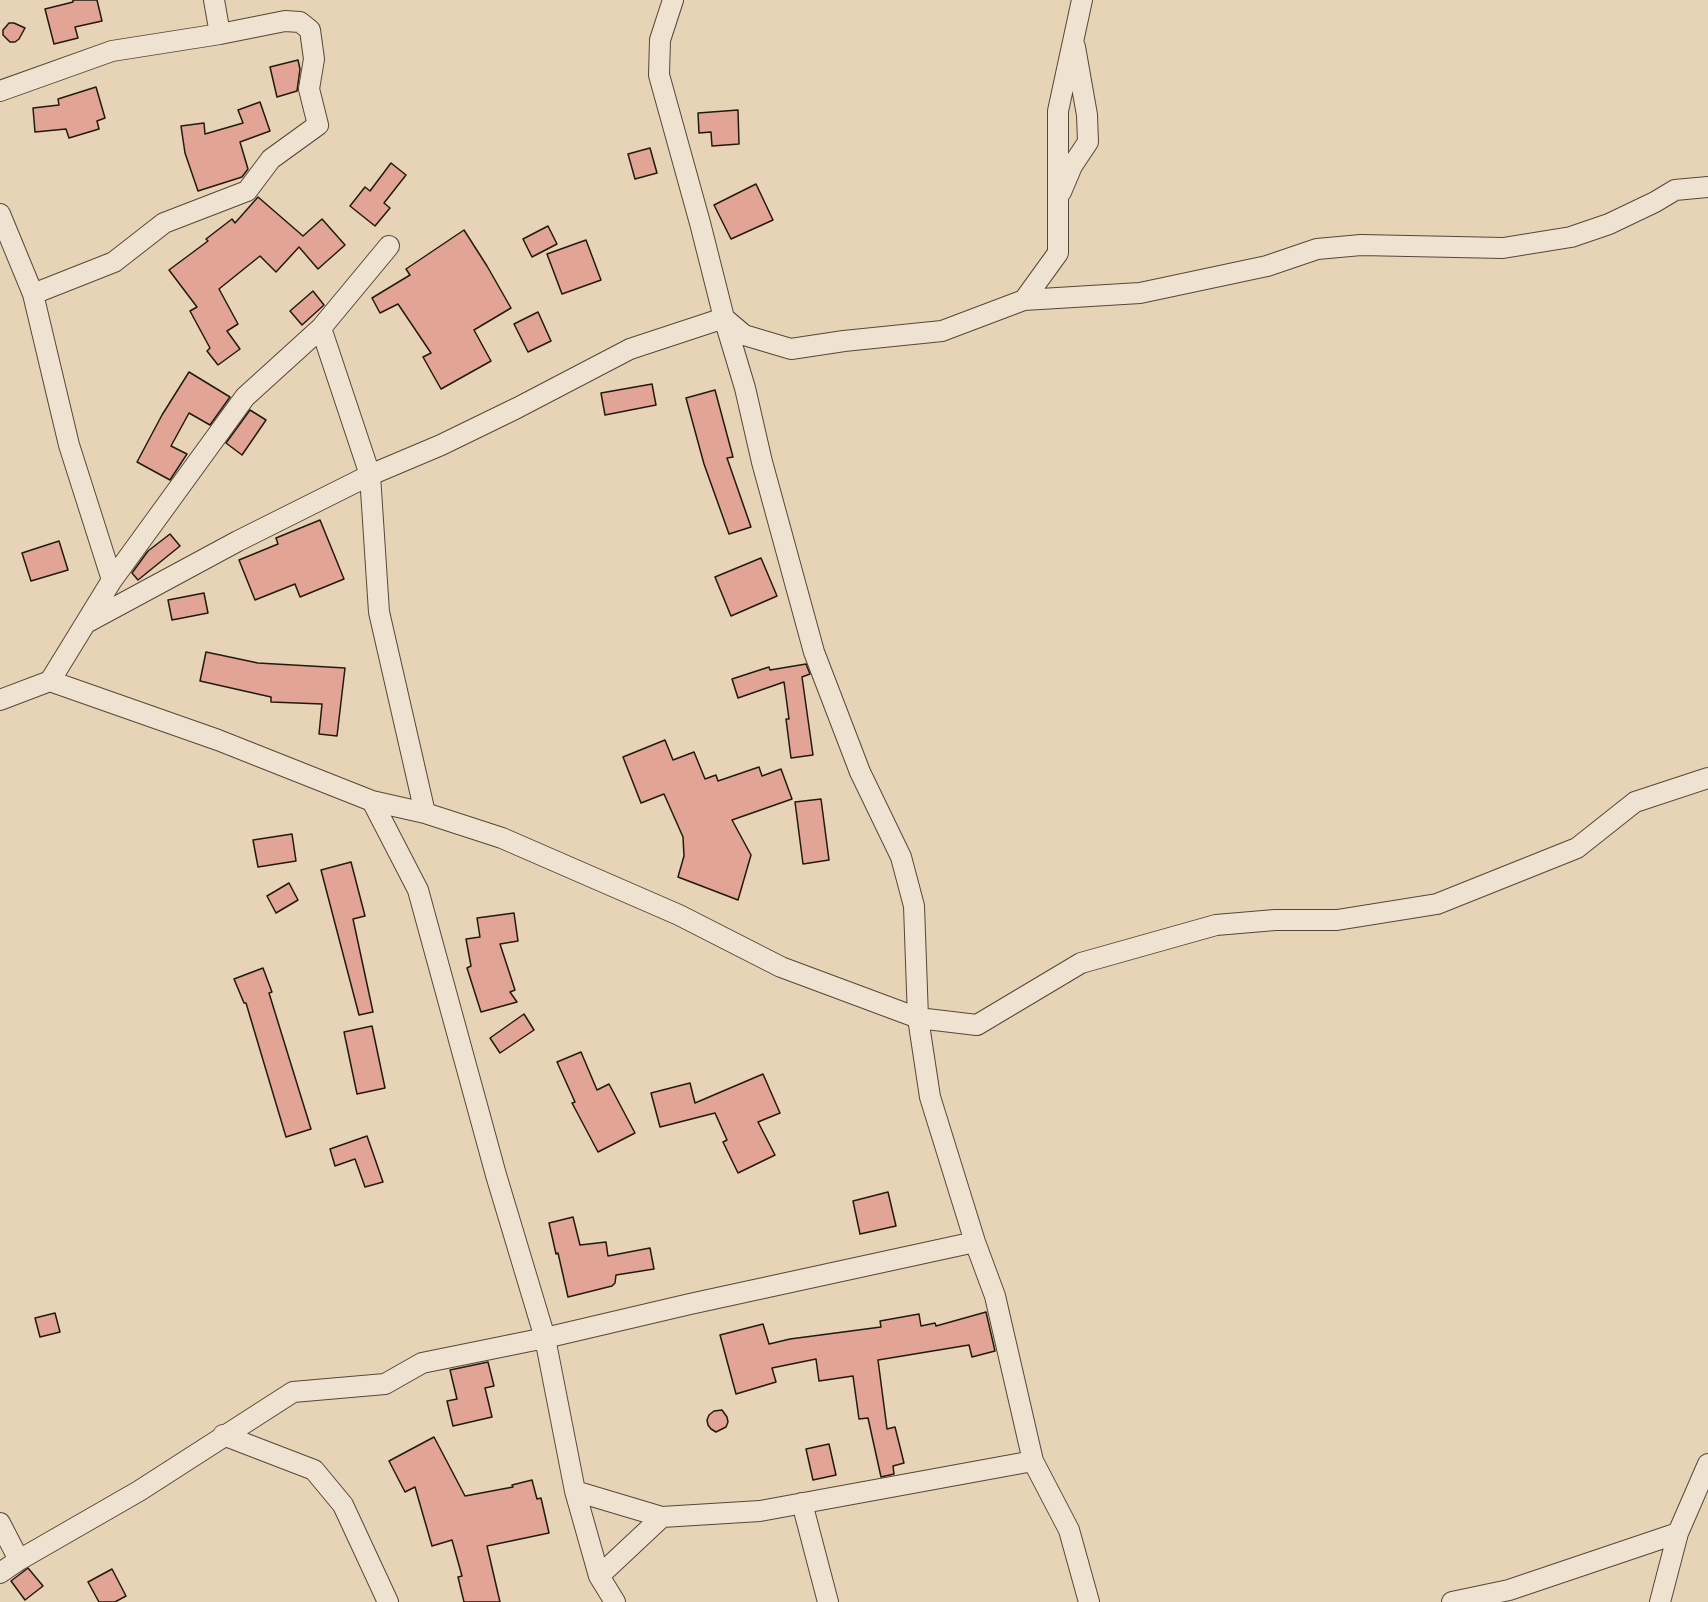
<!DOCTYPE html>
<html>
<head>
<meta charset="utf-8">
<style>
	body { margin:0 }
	canvas { display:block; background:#e7d3b6 }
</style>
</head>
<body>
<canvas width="1708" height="1602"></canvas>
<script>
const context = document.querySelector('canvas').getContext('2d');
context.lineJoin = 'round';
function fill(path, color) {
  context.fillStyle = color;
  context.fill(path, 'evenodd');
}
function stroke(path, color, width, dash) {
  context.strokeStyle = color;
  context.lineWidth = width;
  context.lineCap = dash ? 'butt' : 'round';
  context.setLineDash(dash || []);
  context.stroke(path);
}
const building = new Path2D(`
	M 73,0 L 97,0 L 102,21 L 75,27 L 78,38 L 54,44 L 45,9 L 73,2 Z
	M 9,23 L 14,23 L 25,28 L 19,39 L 15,42 L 10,42 L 3,35 L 3,30 Z
	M 298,60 L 300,69 L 297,91 L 277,97 L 270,67 Z
	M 96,87 L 105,118 L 97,121 L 99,129 L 69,138 L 66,129 L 35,132 L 33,108 L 59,105 L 58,99 Z
	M 260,102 L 270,131 L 240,142 L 248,169 L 242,177 L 198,191 L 185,153 L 181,126 L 204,123 L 205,134 L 243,123 L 238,110 Z
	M 738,110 L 739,144 L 712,146 L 711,132 L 699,133 L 698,113 Z
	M 650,148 L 657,173 L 635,179 L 628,154 Z
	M 391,163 L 406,175 L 384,203 L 390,208 L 375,226 L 350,206 L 365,187 L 370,191 Z
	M 756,184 L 773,220 L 731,239 L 714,205 Z
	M 258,197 L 303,236 L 322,219 L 345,245 L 318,269 L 299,247 L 276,272 L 260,256 L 219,289 L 238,324 L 227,331 L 240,349 L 218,365 L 207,351 L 210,348 L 190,311 L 197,307 L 169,270 L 208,241 L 206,239 L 232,219 L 235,223 Z
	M 548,226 L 557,244 L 532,257 L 523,239 Z
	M 464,230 L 487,266 L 511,308 L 474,330 L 491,361 L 441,389 L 423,357 L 431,353 L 398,304 L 380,313 L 372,298 L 410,275 L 406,269 Z
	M 586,240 L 601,280 L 562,294 L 547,254 Z
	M 313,291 L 324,305 L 302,325 L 290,311 Z
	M 538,312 L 551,341 L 528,352 L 514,324 Z
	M 189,372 L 230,397 L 210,425 L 189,413 L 171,446 L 187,454 L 170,480 L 137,462 L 162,415 Z
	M 652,384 L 656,405 L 605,415 L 601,393 Z
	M 715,390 L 733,457 L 727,458 L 751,527 L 729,534 L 704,464 L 686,398 Z
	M 250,410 L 266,420 L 242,455 L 226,443 Z
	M 320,520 L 344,579 L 300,597 L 295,584 L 255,600 L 239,560 L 278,544 L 276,538 Z
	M 170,534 L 180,546 L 138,580 L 132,573 L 148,551 Z
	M 59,541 L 68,570 L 31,581 L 22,553 Z
	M 761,558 L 777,596 L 731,616 L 715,577 Z
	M 204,593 L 208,613 L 172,620 L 168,600 Z
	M 206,652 L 258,663 L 345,668 L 337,736 L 319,734 L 322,704 L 271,702 L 271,697 L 200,681 Z
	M 806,664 L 810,674 L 802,677 L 813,755 L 791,758 L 786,719 L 789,719 L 784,682 L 738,698 L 732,679 L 769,667 L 770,670 Z
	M 665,740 L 673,760 L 694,752 L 705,779 L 716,775 L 718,781 L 759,767 L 762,776 L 781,769 L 792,799 L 732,820 L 751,855 L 738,900 L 678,877 L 684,856 L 683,837 L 664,794 L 641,803 L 623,757 Z
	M 821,799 L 829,860 L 803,864 L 795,802 Z
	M 292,834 L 296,861 L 258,867 L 253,840 Z
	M 351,862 L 365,916 L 353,919 L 373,1012 L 359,1015 L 321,870 Z
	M 289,883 L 298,900 L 276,913 L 267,896 Z
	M 514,913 L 518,941 L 500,944 L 515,990 L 510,992 L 517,1002 L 481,1012 L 467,968 L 471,966 L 466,939 L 480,937 L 477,918 Z
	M 263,968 L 272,992 L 269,993 L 311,1129 L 286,1137 L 246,1003 L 244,1003 L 234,979 Z
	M 524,1014 L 534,1030 L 500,1053 L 490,1038 Z
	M 372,1026 L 385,1088 L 357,1094 L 344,1032 Z
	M 581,1052 L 597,1090 L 609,1084 L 635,1133 L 598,1152 L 572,1103 L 575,1102 L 557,1062 Z
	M 763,1074 L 780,1113 L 758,1122 L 775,1155 L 738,1173 L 723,1142 L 727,1140 L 715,1113 L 660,1127 L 651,1093 L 690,1083 L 695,1103 Z
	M 367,1136 L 383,1182 L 365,1187 L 355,1159 L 335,1166 L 330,1149 Z
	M 888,1192 L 896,1226 L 860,1234 L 853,1201 Z
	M 573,1217 L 580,1245 L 606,1242 L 608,1256 L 650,1248 L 654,1269 L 616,1275 L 615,1283 L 612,1286 L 568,1297 L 558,1253 L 556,1254 L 549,1223 Z
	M 986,1312 L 995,1351 L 972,1357 L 969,1345 L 878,1360 L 887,1429 L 895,1427 L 904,1463 L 893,1466 L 894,1474 L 881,1477 L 868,1418 L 859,1419 L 853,1376 L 819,1381 L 816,1359 L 772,1368 L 776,1382 L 736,1394 L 720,1335 L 763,1324 L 769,1344 L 790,1339 L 881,1327 L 880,1321 L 919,1314 L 921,1326 L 935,1323 L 936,1326 Z
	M 55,1313 L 60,1332 L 40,1337 L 35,1318 Z
	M 488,1362 L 494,1386 L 485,1388 L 492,1417 L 453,1426 L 447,1401 L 457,1399 L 450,1370 Z
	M 722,1410 L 727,1417 L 728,1422 L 726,1427 L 716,1432 L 711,1429 L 708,1425 L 707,1420 L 709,1415 L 714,1411 Z
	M 434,1437 L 465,1496 L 513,1487 L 512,1485 L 532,1480 L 537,1499 L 541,1498 L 549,1533 L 487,1546 L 500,1602 L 464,1602 L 458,1577 L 462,1576 L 452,1540 L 432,1546 L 415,1487 L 405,1492 L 389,1461 Z
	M 829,1444 L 836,1475 L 813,1480 L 806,1449 Z
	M 28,1568 L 43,1586 L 25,1600 L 11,1581 Z
	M 112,1569 L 126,1596 L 115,1602 L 99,1602 L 88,1582 Z`);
fill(building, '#e1a495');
stroke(building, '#231a0e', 1.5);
const minor = new Path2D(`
	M 214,0 L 220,34
	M 673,0 L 660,40 L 659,75 L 700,223 L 724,318 L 745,388 L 762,462 L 814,652 L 860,772 L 901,857 L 914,906 L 918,1018 L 930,1097 L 975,1242 L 995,1296 L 1033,1461 L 1069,1530 L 1089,1602
	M 0,91 L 112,51 L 220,34 L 285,21 L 300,22 L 310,30 L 314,59 L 309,89 L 318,125 L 271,159 L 247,191 L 164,223 L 114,262 L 33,294
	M 1061,192 L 1072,166 L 1088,142 L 1087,115 L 1075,47
	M 0,214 L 33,294 L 69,445 L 112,580 L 50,681
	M 1024,300 L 1140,293 L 1267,266 L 1317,249 L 1361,245 L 1503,248 L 1571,237 L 1609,224 L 1655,202 L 1675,190 L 1708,187
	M 321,328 L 370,475 L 379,612 L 425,813
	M 112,580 L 245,397 L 321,328 L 389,246
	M 86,623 L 238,541 L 370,475 L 441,445 L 517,408 L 630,349 L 724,318 L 744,335 L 791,349 L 844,341 L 942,331 L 1024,300 L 1058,253 L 1058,111 L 1082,0
	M 0,700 L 50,681 L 218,740 L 372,801 L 425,813 L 502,838 L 679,915 L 781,967 L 918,1018 L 977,1025 L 1081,963 L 1216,925 L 1275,920 L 1337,920 L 1437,904 L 1577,848 L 1635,802 L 1708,778
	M 372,801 L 418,890 L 496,1175 L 545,1338 L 575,1491 L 599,1576 L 615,1602
	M 223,1435 L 314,1470 L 343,1505 L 388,1602
	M 575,1491 L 662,1517 L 760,1511 L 1033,1461
	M 802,1503 L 828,1602
	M 0,1523 L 19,1560
	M 0,1573 L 19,1560 L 139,1491 L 293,1392 L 385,1384 L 422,1363 L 545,1338 L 690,1304 L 975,1242
	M 599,1576 L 662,1517
	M 1452,1602 L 1509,1590 L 1678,1533
	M 1660,1602 L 1678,1533 L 1708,1464`);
stroke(minor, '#544838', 22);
stroke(minor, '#efe2d0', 20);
</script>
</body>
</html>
